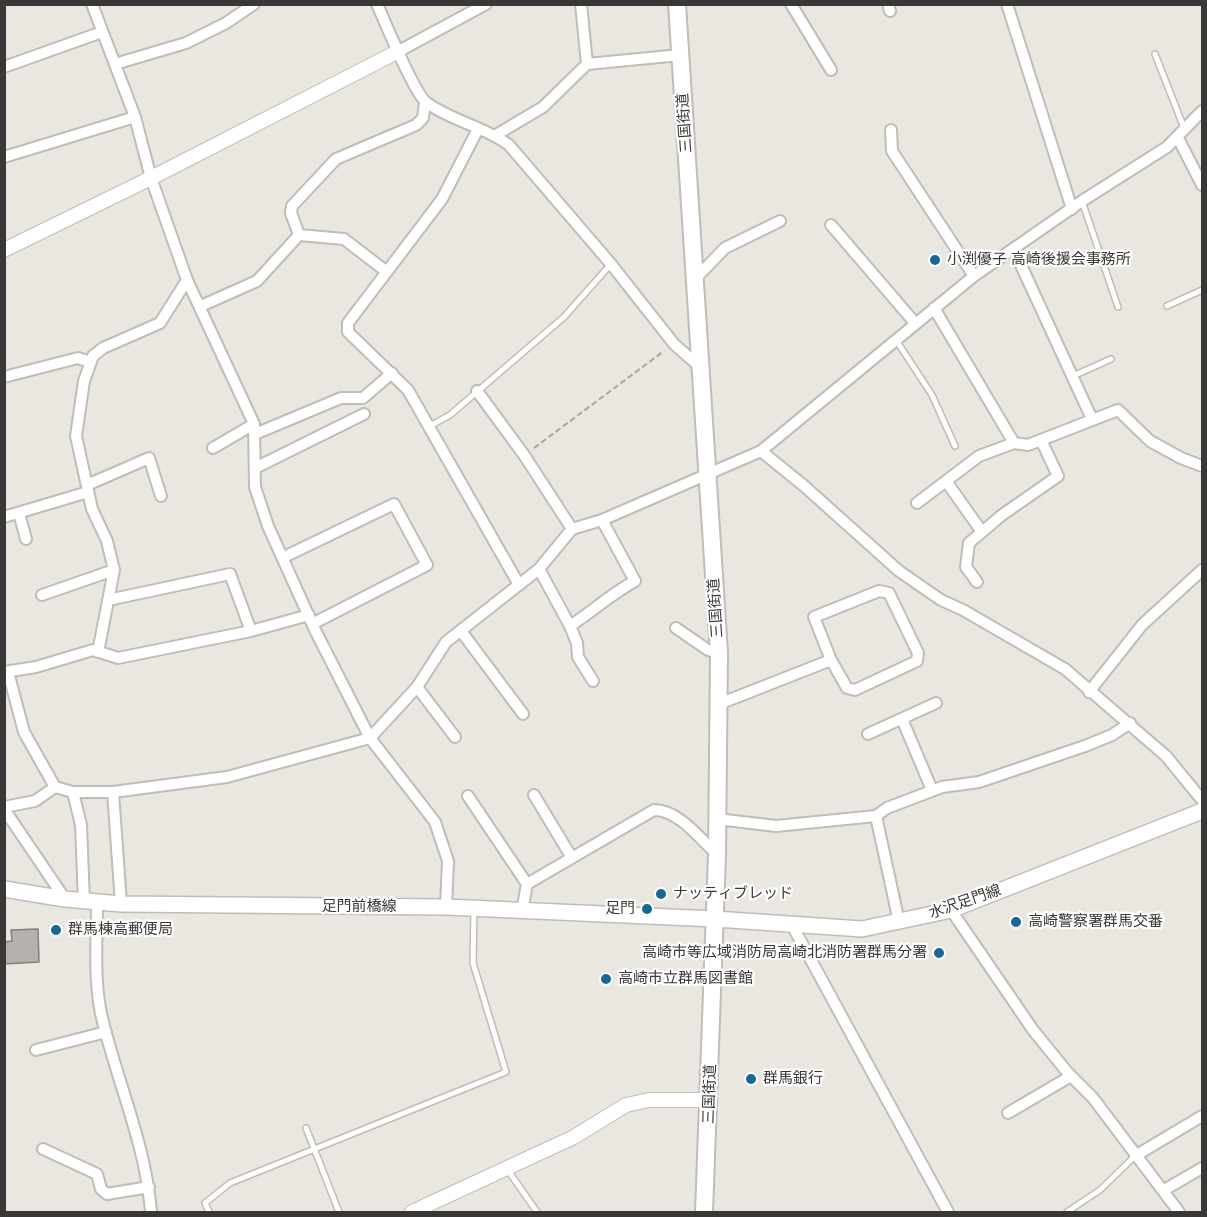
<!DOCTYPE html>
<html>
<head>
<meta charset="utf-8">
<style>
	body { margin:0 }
	#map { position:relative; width:1207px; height:1217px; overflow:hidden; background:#eae7e1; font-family:"PT Serif",serif }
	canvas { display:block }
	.frame { position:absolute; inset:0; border:6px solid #3a3836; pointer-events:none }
</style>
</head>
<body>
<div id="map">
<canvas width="1207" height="1217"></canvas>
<div class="frame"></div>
</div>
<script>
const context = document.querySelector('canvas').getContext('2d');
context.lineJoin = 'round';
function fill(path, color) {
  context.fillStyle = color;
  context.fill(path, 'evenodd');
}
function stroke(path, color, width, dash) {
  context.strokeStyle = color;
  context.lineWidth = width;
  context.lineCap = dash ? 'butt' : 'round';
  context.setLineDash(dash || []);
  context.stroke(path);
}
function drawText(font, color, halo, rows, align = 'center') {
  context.font = font + ' "PT Serif","Noto Sans JP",serif';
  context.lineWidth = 4.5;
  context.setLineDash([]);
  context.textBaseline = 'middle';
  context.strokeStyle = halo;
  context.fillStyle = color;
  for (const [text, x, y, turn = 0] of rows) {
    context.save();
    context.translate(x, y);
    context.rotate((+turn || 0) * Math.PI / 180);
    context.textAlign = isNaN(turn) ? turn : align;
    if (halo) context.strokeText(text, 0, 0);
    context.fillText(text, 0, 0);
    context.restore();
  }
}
const building = new Path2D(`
	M 38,929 L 39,962 L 4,964 L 4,942 L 12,941 L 11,930 Z`);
fill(building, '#b5b2ad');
stroke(building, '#837f7a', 1.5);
const service = new Path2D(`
	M 1155,54 L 1184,128
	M 1082,201 L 1118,307
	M 1167,306 L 1202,290
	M 896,340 L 932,395 L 955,446
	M 1073,376 L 1111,359
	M 430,426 L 450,415 L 564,317 L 611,264
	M 306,1128 L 339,1212
	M 507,1169 L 537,1212
	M 209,1212 L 205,1203 L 230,1183 L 506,1072 L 473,963 L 474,911
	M 1067,1212 L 1100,1190 L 1135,1156`);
const minor = new Path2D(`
	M 92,4 L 135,117 L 151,178 L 187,280 L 254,424 L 255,487 L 268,526 L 315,630 L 370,738 L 435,822 L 448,861 L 446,907
	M 377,4 C 385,22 415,95 427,103 C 452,121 485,127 509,145 L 611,264 L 674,344 L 700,367
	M 791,4 L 831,70
	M 888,4 L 890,11
	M 1007,4 L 1072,209
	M 399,51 L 486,4
	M 115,64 L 186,43 L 226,23 L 254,4
	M 587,64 L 680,55
	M 4,67 L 102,32
	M 478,129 L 442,199 L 348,323 L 348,332 L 408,390 L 518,583
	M 891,130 L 892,151 L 974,276
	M 496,135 L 543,107 L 587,64 L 581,4
	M 1178,138 L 1202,185
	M 4,157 L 135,117
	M 831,225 L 915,323
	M 299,235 L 344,239 L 387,272
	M 1014,250 L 1092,419
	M 695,279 L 725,248 L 780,221
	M 201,306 L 257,281 L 299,235 L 291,213 L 292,206 L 336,159 L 416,125 L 423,118 L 425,102
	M 934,308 L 1014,443 L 1028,445 L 1118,410 L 1150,441 L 1181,458 L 1202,466
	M 4,377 L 78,358 L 90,362
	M 477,391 L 524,455 L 572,529
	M 255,434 L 341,398 L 363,398 L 392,373
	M 213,448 L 254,424
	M 761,451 L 803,485 L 899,571 L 941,600 L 963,610 L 1065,669 L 1166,756 L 1202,800
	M 255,468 L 364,414
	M 946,481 L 982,532
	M 87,485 L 149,458 L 161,496
	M 917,503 L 979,456 L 1014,443
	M 19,513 L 26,539
	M 4,517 L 88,492
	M 284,557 L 394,504 L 427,565 L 314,623
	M 539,569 L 570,626 L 577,643 L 578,657 L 593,681
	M 977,582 L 966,567 L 969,543 L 1002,515 L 1058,476 L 1041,440
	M 42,595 L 114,570
	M 108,600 L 230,574 L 251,631
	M 570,626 C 593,611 611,594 635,581 L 602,520
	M 676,628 L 708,650 L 719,653
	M 461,631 L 523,714
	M 98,652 L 114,570 L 107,541 L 92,509 L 76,436 L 84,381 L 93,356 L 103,348 L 160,323 L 187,280
	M 4,672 L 36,667 L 93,650 L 118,658 L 251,631 L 309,615
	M 8,672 L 24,732 L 55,787
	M 417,687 L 455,737
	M 1089,692 L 1142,625 L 1202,570
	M 719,704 L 831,660 L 814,617 L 879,591 L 889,593 L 918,653 L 917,661 L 855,690 L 847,688 L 831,660
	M 902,719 L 932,790
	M 868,734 L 936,703
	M 73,792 L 81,825 L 84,902
	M 113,792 L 121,904
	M 534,795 L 572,858
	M 468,796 L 527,884
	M 4,807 L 35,801 L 55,787 L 73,792 L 113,792 L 227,777 L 370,738 L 417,687 L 446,642 L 539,569 L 572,529 L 602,520 L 761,451 L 974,276 L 1082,201 L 1167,147 L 1202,111
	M 4,809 L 65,899
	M 876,816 L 899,922
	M 717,819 L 776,826 L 876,816 L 887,808 L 942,787 L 979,782 L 1085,746 L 1112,735 L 1130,723
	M 97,903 C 97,942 93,984 103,1022 C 119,1086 146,1147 151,1212
	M 951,910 L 1033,1030 L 1068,1073 L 1093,1098 L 1179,1212
	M 522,911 L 527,884 L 654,810 C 679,810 700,839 717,854
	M 792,925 L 948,1212
	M 36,1050 L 106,1032
	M 1008,1113 L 1071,1076
	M 43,1149 L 97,1174 L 101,1189 L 107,1194 L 149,1187
	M 1135,1156 L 1202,1116
	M 1164,1190 L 1202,1168`);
const tertiary = new Path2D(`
	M 4,250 L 151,178 L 399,51
	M 412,1212 L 574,1137 L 626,1105 L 649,1100 L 710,1100`);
const secondary = new Path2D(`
	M 4,889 L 65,899 L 121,904 L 446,907 L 715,919 L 862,929 L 951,910 L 1202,811`);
const primary = new Path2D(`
	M 677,4 L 719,653 L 717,854 L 704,1212`);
stroke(service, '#c0bcb7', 8);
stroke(minor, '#c0bcb7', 14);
stroke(tertiary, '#c0bcb7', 16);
stroke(secondary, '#c0bcb7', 18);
stroke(primary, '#c0bcb7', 20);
stroke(new Path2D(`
	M 534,448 L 664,351`), '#a9a6a2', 2, [6, 3]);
stroke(service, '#fff', 5);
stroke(minor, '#fff', 10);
stroke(tertiary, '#fff', 14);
stroke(secondary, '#fff', 15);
stroke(primary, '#fff', 16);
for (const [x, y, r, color] of [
	[935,260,6,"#136899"],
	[661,894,6,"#136899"],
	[647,909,6,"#136899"],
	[1016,922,6,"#136899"],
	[56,930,6,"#136899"],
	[939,953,6,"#136899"],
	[606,979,6,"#136899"],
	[751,1079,6,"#136899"]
]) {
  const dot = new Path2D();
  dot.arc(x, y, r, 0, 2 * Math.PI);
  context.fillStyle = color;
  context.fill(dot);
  stroke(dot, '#fff', 2);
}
drawText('15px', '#3a3836', '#fff', [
	["三国街道",685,123,-94],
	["三国街道",716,608,-94],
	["水沢足門線",965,902,-19],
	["足門前橋線",359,907],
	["三国街道",710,1094,-88]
]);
drawText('15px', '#3a3836', '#fff', [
	["小渕優子 高崎後援会事務所",947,260],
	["ナッティブレッド",673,894],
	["足門",635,909,"right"],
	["高崎警察署群馬交番",1028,922],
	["群馬棟高郵便局",68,930],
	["高崎市等広域消防局高崎北消防署群馬分署",927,953,"right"],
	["高崎市立群馬図書館",618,979],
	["群馬銀行",763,1079]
], 'left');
</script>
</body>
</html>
